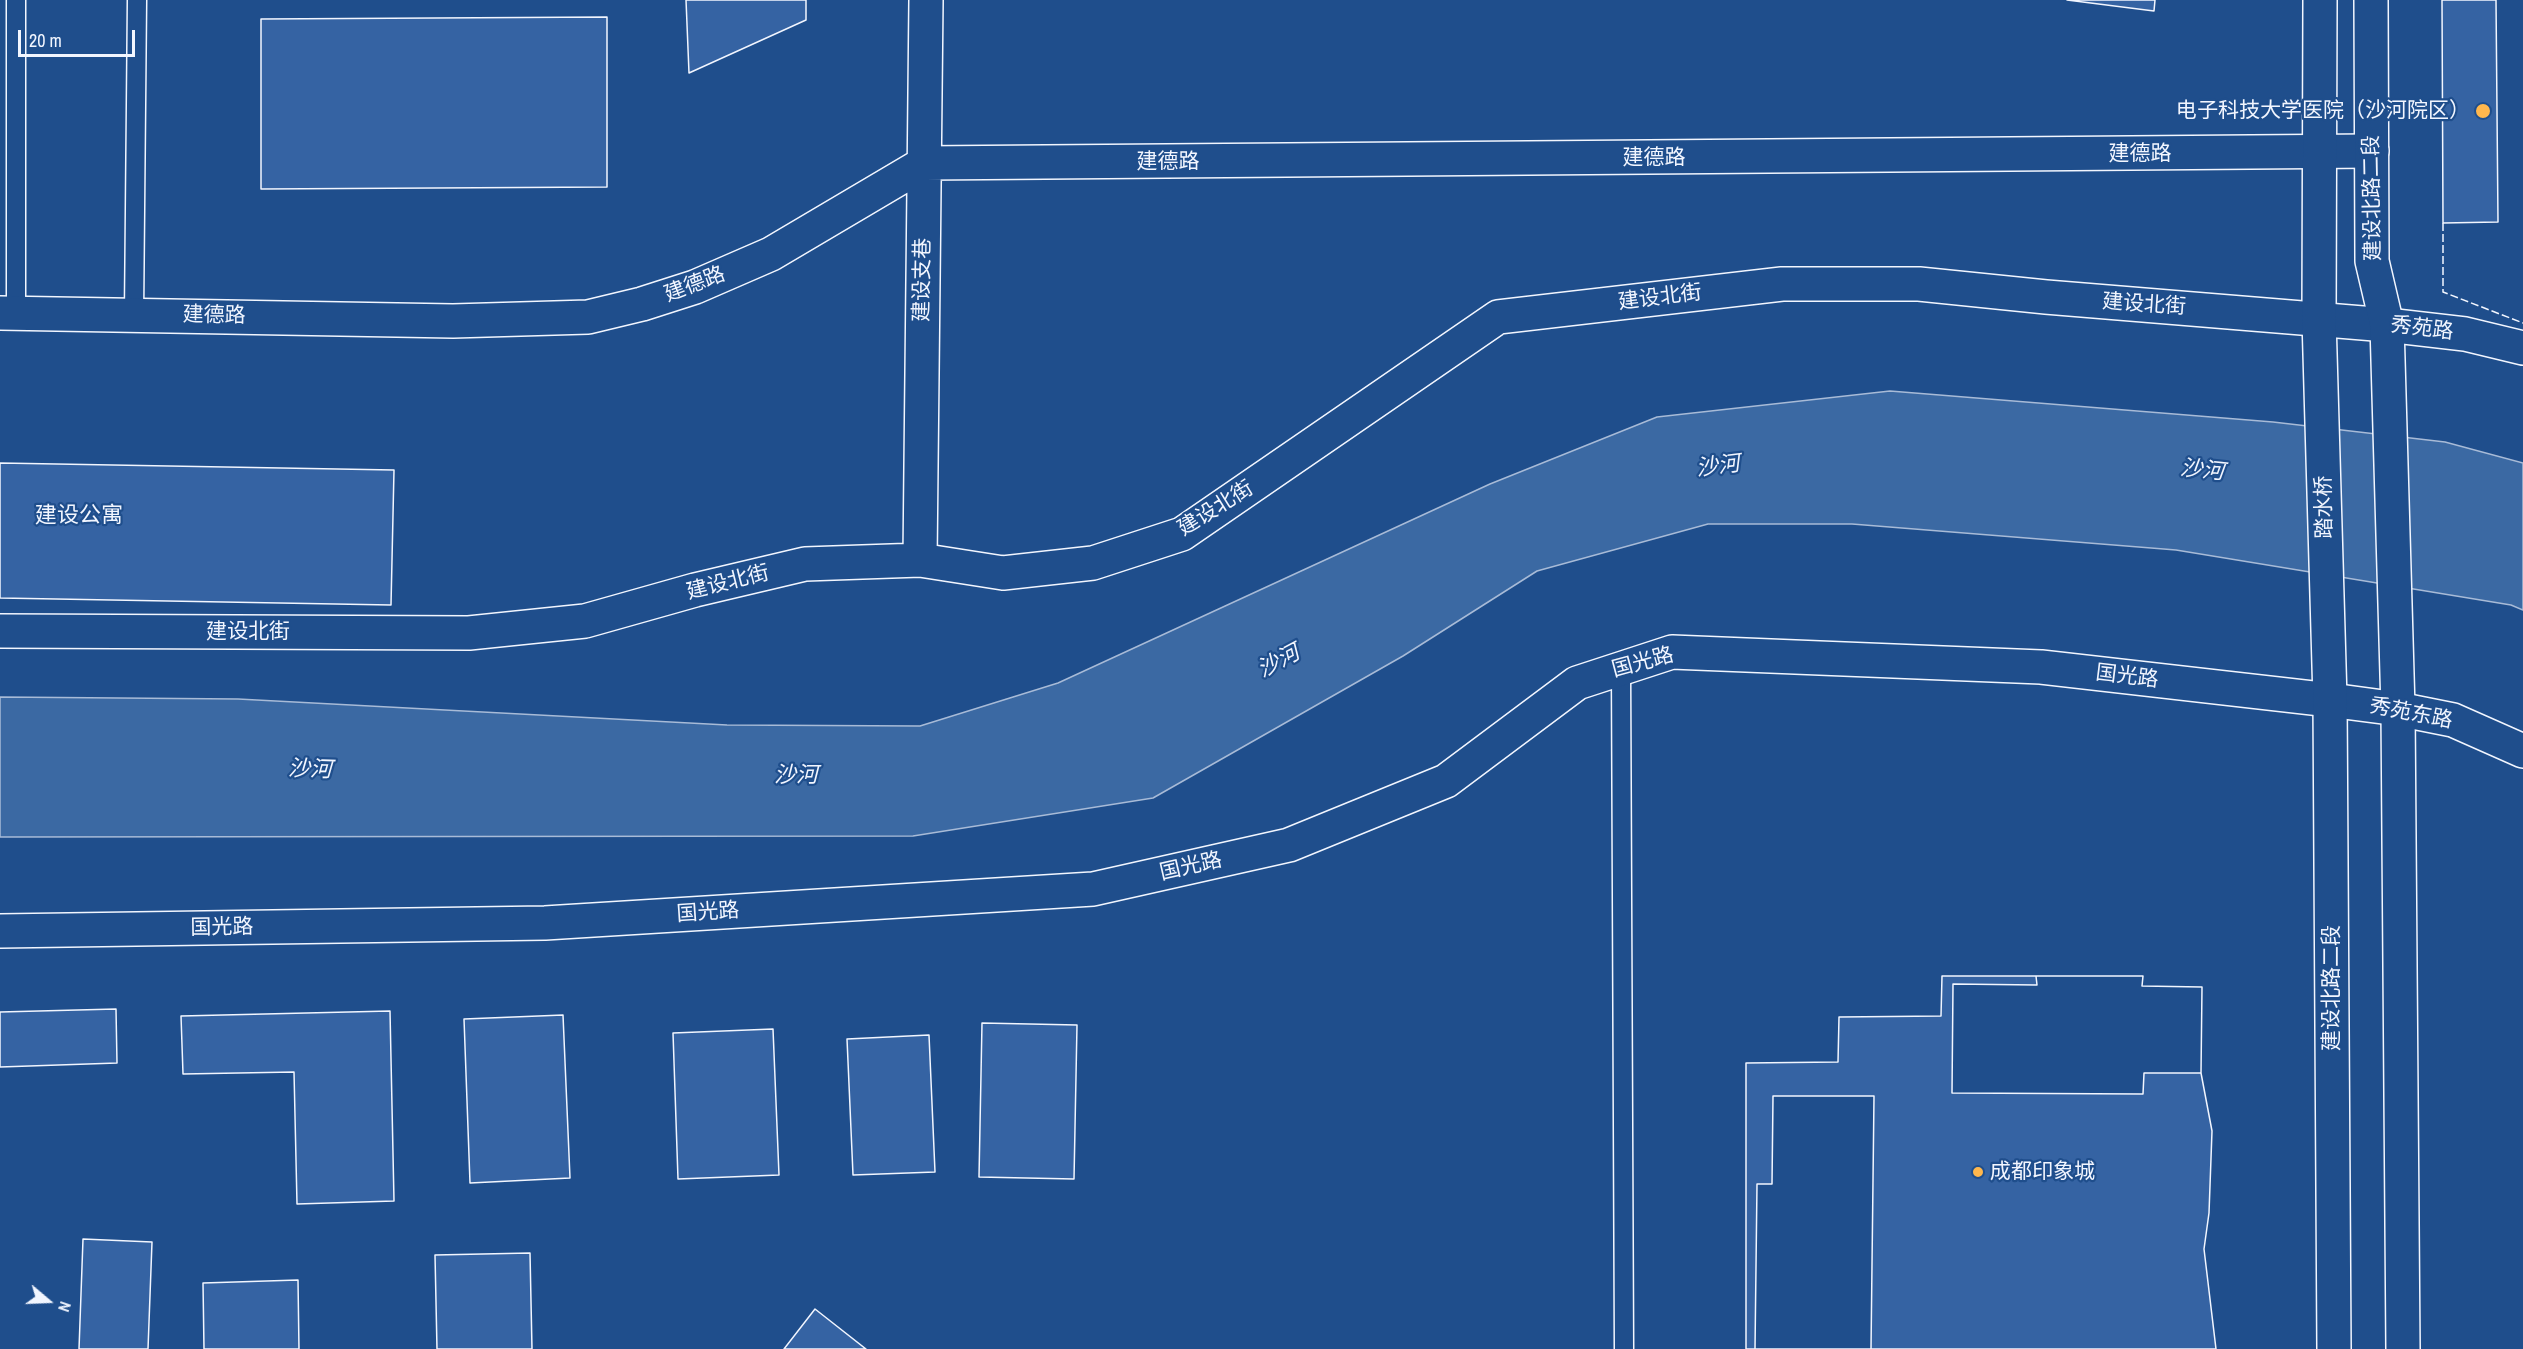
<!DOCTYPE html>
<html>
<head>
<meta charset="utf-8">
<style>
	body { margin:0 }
	#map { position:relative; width:2523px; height:1349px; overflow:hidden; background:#1f4e8c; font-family:"Archivo Narrow",sans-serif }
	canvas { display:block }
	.north { position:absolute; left:18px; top:1271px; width:60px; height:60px; -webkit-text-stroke:4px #1f4e8c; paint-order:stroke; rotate:109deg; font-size:16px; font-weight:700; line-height:24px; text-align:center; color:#f2f6ff }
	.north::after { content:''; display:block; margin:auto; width:21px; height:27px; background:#f2f6ff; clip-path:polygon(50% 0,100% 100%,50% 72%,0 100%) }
	.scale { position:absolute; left:18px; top:30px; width:117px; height:27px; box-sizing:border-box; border:3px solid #f2f6ff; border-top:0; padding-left:8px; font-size:18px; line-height:21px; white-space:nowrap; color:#f2f6ff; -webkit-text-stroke:4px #1f4e8c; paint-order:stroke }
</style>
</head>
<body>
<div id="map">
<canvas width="2523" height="1349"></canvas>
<div class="north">N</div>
<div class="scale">20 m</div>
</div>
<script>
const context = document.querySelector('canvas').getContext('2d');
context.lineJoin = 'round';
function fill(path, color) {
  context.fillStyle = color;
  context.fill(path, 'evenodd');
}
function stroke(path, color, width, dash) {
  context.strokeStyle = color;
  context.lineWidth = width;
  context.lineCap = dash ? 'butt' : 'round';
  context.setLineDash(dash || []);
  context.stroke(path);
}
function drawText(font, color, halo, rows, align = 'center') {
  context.font = font + ' "Archivo Narrow","Noto Sans SC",sans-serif';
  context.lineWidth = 4.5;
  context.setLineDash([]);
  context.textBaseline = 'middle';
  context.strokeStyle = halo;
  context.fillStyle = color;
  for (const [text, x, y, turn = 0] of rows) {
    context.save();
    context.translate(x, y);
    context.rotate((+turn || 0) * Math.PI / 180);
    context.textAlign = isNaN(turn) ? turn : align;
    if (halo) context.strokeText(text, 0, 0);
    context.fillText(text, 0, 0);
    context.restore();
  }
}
const water = new Path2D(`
	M 1890,391 L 2273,422 L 2445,442 L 2523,463 L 2523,610 L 2511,605 L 2176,550 L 1852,524 L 1708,524 L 1537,571 L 1403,656 L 1153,798 L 913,836 L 0,837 L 0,697 L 238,699 L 727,725 L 920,726 L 1058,683 L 1490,484 L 1657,417 Z`);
fill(water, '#3b69a3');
stroke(water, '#a8bbd7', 1.5);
const building = new Path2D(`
	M 686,0 L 806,0 L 806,20 L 689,73 Z
	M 2067,0 L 2155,0 L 2154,11 Z
	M 2442,0 L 2496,0 L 2498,222 L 2443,223 Z
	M 607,17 L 607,187 L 261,189 L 261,19 Z
	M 0,463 L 394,470 L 391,605 L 0,598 Z
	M 1942,976 L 2143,976 L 2142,986 L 2202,987 L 2201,1073 L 2212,1131 L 2209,1213 L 2204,1249 L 2216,1349 L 1746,1349 L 1746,1063 L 1838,1062 L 1839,1017 L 1941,1016 Z
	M 2036,976 L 2143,976 L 2142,986 L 2202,987 L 2201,1073 L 2144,1073 L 2143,1094 L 1952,1093 L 1953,984 L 2037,985 Z
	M 116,1009 L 117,1063 L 0,1067 L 0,1012 Z
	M 390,1011 L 394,1201 L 297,1204 L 294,1072 L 183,1074 L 181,1016 Z
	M 563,1015 L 570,1178 L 470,1183 L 464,1019 Z
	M 982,1023 L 1077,1025 L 1074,1179 L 979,1177 Z
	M 773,1029 L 779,1175 L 678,1179 L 673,1033 Z
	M 929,1035 L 935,1172 L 853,1175 L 847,1039 Z
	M 1773,1096 L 1874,1096 L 1871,1349 L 1755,1349 L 1757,1184 L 1772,1184 Z
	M 83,1239 L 152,1242 L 148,1349 L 79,1349 Z
	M 530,1253 L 532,1349 L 437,1349 L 435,1255 Z
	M 298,1280 L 299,1349 L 204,1349 L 203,1283 Z
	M 815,1309 L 866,1349 L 784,1349 Z`);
fill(building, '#3563a3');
stroke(building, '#f2f6ff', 1.5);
const service = new Path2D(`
	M 16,312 L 16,0
	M 134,315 L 137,0
	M 1621,668 L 1624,1349`);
const minor = new Path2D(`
	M 0,313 L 453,321 L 588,317 L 642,304 L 695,287 L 771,254 L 925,163 L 2372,151
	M 920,560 L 926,0
	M 0,631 L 469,633 L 585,621 L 695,590 L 805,564 L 920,560 L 1003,573 L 1093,563 L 1182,534 L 1498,317 L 1782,284 L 1919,284 L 2046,297 L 2387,325 L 2465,334 L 2523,348
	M 0,931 L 545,923 L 1093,889 L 1289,845 L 1446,781 L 1577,683 L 1672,652 L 2041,667 L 2330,700 L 2398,709 L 2453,720 L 2523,751`);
const primary = new Path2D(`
	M 2320,0 L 2319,319 L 2330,700 L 2334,1349
	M 2371,0 L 2372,261 L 2387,325 L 2398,709 L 2403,1349`);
stroke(service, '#f2f6ff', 21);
stroke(minor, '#f2f6ff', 36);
stroke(primary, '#f2f6ff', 36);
stroke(service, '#1f4e8c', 18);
stroke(minor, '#1f4e8c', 33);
stroke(primary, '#1f4e8c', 33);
stroke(new Path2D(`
	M 2443,223 L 2443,292 L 2523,323`), '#f2f6ff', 1.5, [8, 3]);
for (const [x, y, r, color] of [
	[2483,111,8,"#ffb74d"],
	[1978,1172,6,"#ffb74d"]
]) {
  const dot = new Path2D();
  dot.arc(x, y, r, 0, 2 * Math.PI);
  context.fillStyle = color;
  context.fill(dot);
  stroke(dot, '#1f4e8c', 2);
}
drawText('21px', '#f2f6ff', '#1f4e8c', [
	["电子科技大学医院（沙河院区）",2470,111],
	["成都印象城",1990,1172,"left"]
], 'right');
drawText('21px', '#f2f6ff', '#1f4e8c', [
	["建德路",2140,154],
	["建德路",1654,158],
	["建德路",1168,162],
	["建设北路二段",2373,198,-91],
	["建设支巷",923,280,-89],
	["建德路",695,285,-21],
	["建设北街",1660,298,-7],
	["建设北街",2144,305,4],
	["建德路",214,316,1],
	["秀苑路",2422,329,7],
	["踏水桥",2325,507,-91],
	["建设北街",1216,509,-32],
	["建设北街",728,583,-14],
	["建设北街",248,632],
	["国光路",1643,663,-15],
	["国光路",2127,677,7],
	["秀苑东路",2411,714,11],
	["国光路",1191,867,-13],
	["国光路",708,913,-4],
	["国光路",222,928,-1],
	["建设北路二段",2332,988,-90]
]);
drawText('italic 22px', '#f2f6ff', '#1f4e8c', [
	["沙河",1718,467,-7],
	["沙河",2202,471,6],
	["沙河",1279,662,-28],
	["沙河",310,770,2],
	["沙河",796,776]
]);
drawText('22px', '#f2f6ff', '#1f4e8c', [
	["建设公寓",79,516]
]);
</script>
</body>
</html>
